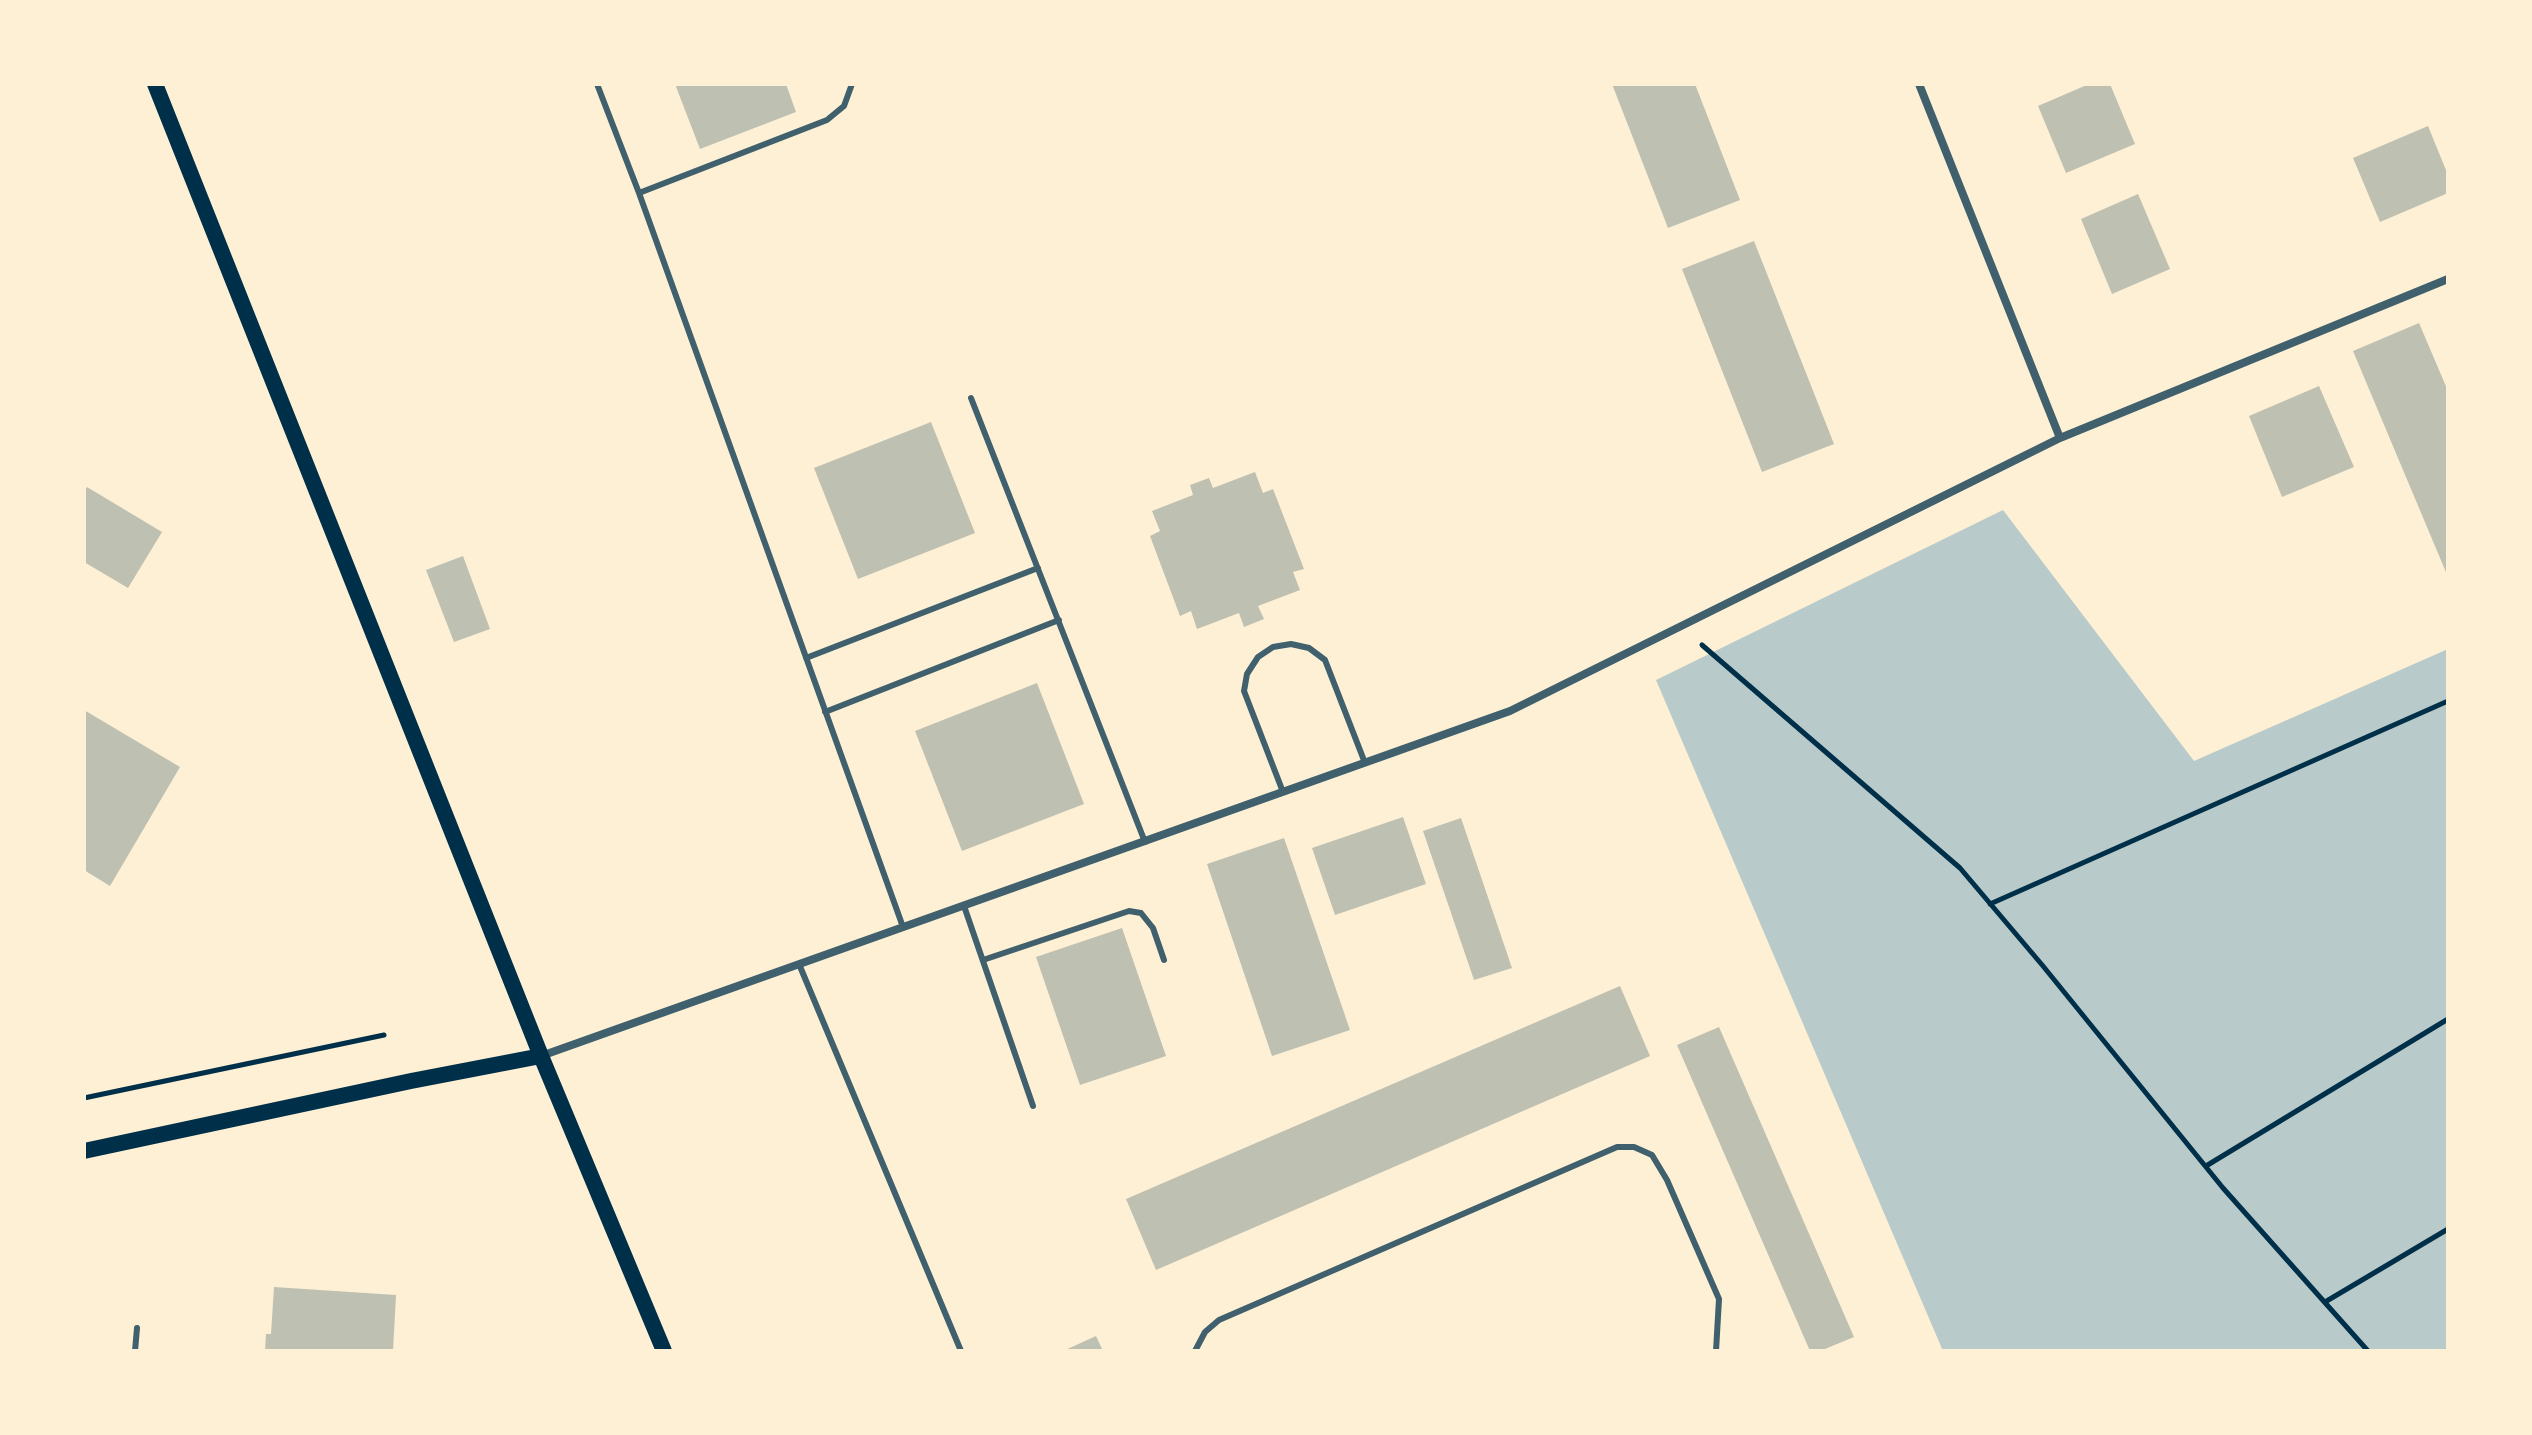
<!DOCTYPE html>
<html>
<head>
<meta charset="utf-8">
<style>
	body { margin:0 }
	#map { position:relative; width:2532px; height:1435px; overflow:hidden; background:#fdf0d5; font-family:Ubuntu,sans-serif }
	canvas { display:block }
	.frame { position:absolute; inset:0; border:86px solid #fdf0d5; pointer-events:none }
</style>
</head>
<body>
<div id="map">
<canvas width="2532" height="1435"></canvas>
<div class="frame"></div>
</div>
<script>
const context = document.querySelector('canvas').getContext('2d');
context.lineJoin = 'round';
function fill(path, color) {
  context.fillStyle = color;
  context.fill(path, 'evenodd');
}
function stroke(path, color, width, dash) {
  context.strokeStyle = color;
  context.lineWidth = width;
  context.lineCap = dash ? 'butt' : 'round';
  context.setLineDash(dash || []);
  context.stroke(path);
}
fill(new Path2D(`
	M 2003,510 L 2194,761 L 2448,649 L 2448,1351 L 1943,1351 L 1656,680 Z`), '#b9caca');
fill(new Path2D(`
	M 675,84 L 786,84 L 796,112 L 700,149 Z
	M 1612,84 L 1695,84 L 1740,200 L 1668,228 Z
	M 2089,84 L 2110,84 L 2135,144 L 2066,173 L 2038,106 Z
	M 2428,126 L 2448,175 L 2448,193 L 2380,222 L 2353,158 Z
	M 2138,194 L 2170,269 L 2112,294 L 2081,219 Z
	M 1754,241 L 1834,444 L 1762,472 L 1682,269 Z
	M 2419,323 L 2448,391 L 2448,577 L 2353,351 Z
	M 2319,386 L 2354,467 L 2282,497 L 2249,416 Z
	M 931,422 L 975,533 L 858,579 L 814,468 Z
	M 1255,472 L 1263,493 L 1273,489 L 1304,569 L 1293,572 L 1300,590 L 1258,606 L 1264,619 L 1244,627 L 1239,613 L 1197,629 L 1191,611 L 1180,616 L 1150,536 L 1160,531 L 1152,511 L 1193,495 L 1190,485 L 1209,478 L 1213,488 Z
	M 87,487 L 162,532 L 128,588 L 84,562 L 84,493 Z
	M 463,556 L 490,629 L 454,642 L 426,570 Z
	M 1037,683 L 1084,804 L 962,851 L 915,731 Z
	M 84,710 L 180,767 L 110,886 L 84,870 Z
	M 1403,817 L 1426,884 L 1335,915 L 1312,848 Z
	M 1461,818 L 1512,968 L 1474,980 L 1423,831 Z
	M 1284,838 L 1350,1030 L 1272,1056 L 1207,864 Z
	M 1122,928 L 1166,1056 L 1080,1085 L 1036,957 Z
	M 1620,986 L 1650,1056 L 1156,1270 L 1126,1199 Z
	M 1719,1027 L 1854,1337 L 1820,1351 L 1810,1351 L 1677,1045 Z
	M 274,1287 L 396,1295 L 393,1351 L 265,1351 L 266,1334 L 271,1334 Z
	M 1096,1336 L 1103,1351 L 1063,1351 Z`), '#bec0b2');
stroke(new Path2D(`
	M 1702,645 L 1960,868 L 2043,966 L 2223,1188 L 2368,1351
	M 1990,904 L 2448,701
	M 84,1098 L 384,1035
	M 2206,1166 L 2448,1019
	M 2325,1302 L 2448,1229`), '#003049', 5);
stroke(new Path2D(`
	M 597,84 L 639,193 L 903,927
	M 639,193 L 827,120 L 844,106 L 852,84
	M 971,398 L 1145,842
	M 806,658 L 1038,568
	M 825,712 L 1059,620
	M 1283,792 L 1244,691 L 1247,674 L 1258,657 L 1273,647 L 1291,644 L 1309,648 L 1325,660 L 1365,763
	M 964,906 L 1033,1106
	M 983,960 L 1129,911 L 1141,913 L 1153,928 L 1164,960
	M 799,964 L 961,1351
	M 135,1351 L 137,1328
	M 1195,1351 L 1205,1332 L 1219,1320 L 1617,1147 L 1634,1147 L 1652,1155 L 1667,1180 L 1719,1299 L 1716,1351`), '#3f606c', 6);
stroke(new Path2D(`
	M 1919,84 L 2060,438
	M 541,1056 L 1510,711 L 2060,438 L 2448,279`), '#3f606c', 8);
stroke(new Path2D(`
	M 155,84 L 541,1056 L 664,1351
	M 84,1151 L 411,1081 L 541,1056`), '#003049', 16);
</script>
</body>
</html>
